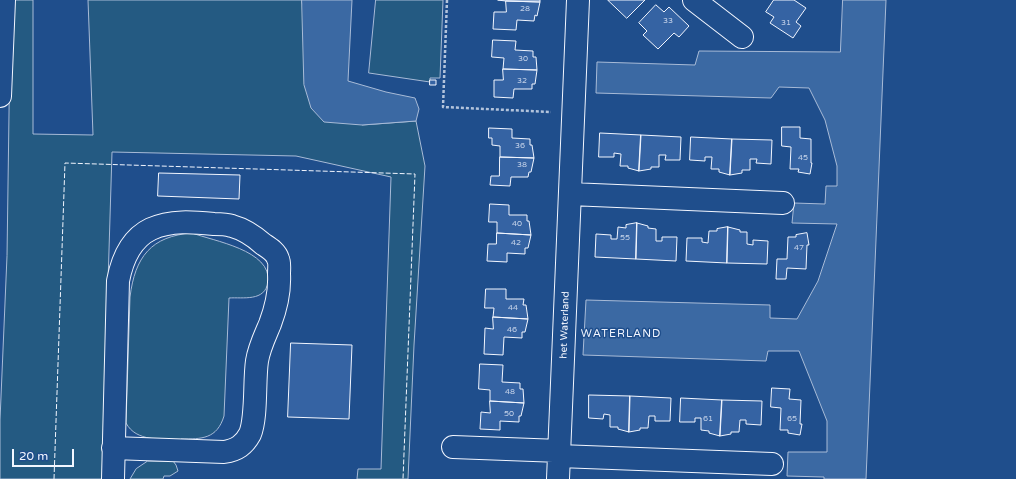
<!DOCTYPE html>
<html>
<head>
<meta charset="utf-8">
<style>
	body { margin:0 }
	#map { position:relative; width:1016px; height:479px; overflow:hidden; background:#1f4e8c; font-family:"Varela Round",sans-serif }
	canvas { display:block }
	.scale { position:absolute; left:12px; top:449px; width:62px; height:18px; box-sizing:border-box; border:2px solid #f2f6ff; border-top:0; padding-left:5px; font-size:12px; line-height:14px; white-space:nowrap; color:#f2f6ff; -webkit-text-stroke:3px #1f4e8c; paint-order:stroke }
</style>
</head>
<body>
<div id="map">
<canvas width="1016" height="479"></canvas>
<div class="scale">20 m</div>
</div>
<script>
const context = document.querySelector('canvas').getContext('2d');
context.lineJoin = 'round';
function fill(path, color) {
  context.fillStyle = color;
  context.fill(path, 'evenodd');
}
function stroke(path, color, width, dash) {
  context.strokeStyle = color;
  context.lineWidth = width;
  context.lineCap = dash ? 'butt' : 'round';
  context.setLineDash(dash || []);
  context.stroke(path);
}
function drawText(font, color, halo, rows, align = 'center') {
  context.font = font + ' "Varela Round",sans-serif';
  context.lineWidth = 3;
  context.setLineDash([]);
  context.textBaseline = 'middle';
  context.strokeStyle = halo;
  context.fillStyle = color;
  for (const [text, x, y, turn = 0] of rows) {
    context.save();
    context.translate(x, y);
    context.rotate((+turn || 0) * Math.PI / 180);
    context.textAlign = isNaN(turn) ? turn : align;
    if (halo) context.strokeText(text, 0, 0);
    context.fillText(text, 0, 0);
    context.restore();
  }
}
const green = new Path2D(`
	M 11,0 L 33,0 L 33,134 L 93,135 L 88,0 L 302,0 L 302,3 L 362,125 L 416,121 L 425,166 L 414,345 L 408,479 L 357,479 L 358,469 L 381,469 L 391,177 L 296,156 L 112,152 L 102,479 L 0,479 L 0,420 L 7,256 Z
	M 376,0 L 443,0 L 440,78 L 430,78 L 430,82 L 369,73 Z
	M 192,233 C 213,241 272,250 268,282 C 265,302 243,297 229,298 L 224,416 C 217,439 202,439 181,439 L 180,440 C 162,439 136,442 126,423 L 130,297 C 135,257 151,236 192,233 Z
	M 148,461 L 173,461 L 176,465 L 178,471 L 170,476 L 164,476 L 163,479 L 130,479 L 136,469 Z`);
fill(green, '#245a82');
stroke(green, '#a8bbd7', 1);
const water = new Path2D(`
	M 302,0 L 352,0 L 348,81 L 386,92 L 415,98 L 419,109 L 416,121 L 362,125 L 324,122 L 311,108 L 304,85 Z
	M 843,0 L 886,0 L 866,479 L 824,479 L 824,477 L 787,476 L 788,452 L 827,452 L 827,421 L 799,351 L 768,351 L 766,361 L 583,355 L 586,300 L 770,305 L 770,318 L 797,319 L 818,281 L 837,224 L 792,223 L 794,203 L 825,204 L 826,186 L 837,186 L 837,166 L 825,120 L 809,88 L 779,87 L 771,98 L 596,93 L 597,62 L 695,65 L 699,51 L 840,52 Z`);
fill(water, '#3b69a3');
stroke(water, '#a8bbd7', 1);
const building = new Path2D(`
	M 498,0 L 540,0 L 540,2 L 506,1 Z
	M 608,0 L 645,0 L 627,18 Z
	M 774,0 L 794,0 L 806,8 L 796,22 L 801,26 L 793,38 L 770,23 L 774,17 L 766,12 Z
	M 506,1 L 540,2 L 537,16 L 535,15 L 534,21 L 517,20 L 516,30 L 493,29 L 494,12 L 506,12 Z
	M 656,5 L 664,12 L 669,7 L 689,26 L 679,37 L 674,33 L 658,49 L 643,35 L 647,31 L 639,23 Z
	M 493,40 L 516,41 L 515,50 L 533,51 L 533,57 L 536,57 L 537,70 L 503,69 L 504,58 L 492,57 Z
	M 503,69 L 537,70 L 535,84 L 532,84 L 532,89 L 514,89 L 513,98 L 494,97 L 494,80 L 503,80 Z
	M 430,80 L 436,80 L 436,85 L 430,85 Z
	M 782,127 L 800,127 L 800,138 L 811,139 L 811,163 L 812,163 L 810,174 L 798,172 L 799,169 L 790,169 L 791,147 L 782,146 Z
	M 489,128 L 512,129 L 512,138 L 530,139 L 530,145 L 532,145 L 534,158 L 500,157 L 500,146 L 492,145 L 492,138 L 489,138 Z
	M 600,133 L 641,135 L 639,171 L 628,168 L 628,166 L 620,166 L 621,154 L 614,153 L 614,157 L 599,157 Z
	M 641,135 L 681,137 L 680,160 L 665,160 L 666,155 L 659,155 L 659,167 L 651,167 L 651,169 L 639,171 Z
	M 691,137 L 732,139 L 730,175 L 719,172 L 719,169 L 711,169 L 712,157 L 705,157 L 705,161 L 690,160 Z
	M 732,139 L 772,140 L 771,164 L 756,163 L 757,159 L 750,159 L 750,170 L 742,170 L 742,173 L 730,175 Z
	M 500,157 L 534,158 L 531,172 L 529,172 L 528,177 L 511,177 L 510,186 L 490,185 L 491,176 L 499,176 Z
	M 159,173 L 240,175 L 239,199 L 158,196 Z
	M 490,204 L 509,205 L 509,215 L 527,215 L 527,221 L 529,221 L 531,235 L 497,233 L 497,222 L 489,222 Z
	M 637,223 L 648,226 L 648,228 L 656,229 L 656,241 L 662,241 L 662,237 L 677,237 L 676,261 L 636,259 Z
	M 637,223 L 636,259 L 595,257 L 596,234 L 611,235 L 611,239 L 617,239 L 618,227 L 626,228 L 626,225 Z
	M 728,227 L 727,263 L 686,261 L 687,238 L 702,238 L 702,242 L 708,243 L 709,231 L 717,231 L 717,229 Z
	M 728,227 L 740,230 L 740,232 L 747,232 L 747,244 L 753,245 L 753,240 L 768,241 L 767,264 L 727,263 Z
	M 497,233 L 531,235 L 528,248 L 525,248 L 525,254 L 507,253 L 507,262 L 487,261 L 488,244 L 496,244 Z
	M 807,233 L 809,245 L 807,245 L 806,269 L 787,268 L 786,279 L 776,279 L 777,259 L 787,259 L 788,237 L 796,237 L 796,235 Z
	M 486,289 L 506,289 L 506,299 L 524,299 L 523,305 L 526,305 L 528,319 L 493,317 L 494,308 L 485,308 Z
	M 493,317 L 528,319 L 525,332 L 522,332 L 522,338 L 504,337 L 503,355 L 484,354 L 485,328 L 493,329 Z
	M 291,343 L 352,345 L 349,419 L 288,417 Z
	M 480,364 L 503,365 L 502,382 L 520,383 L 520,389 L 523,389 L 524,403 L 490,401 L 490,390 L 479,389 Z
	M 772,388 L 790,389 L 789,399 L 801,400 L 800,424 L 802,424 L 800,435 L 788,433 L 788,430 L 780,430 L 781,408 L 771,407 Z
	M 589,395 L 630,396 L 629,432 L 618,429 L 618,427 L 610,427 L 610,415 L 604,414 L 603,419 L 589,418 Z
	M 630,396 L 671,398 L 670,421 L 655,421 L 655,416 L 649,416 L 648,428 L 640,428 L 640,430 L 629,432 Z
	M 681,398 L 722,400 L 720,436 L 709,433 L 709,431 L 701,430 L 701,418 L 695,418 L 695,422 L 680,422 Z
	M 722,400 L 762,401 L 761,425 L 746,424 L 746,420 L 740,420 L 739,432 L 731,432 L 731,434 L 720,436 Z
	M 490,401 L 524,403 L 521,416 L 519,416 L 519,422 L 500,421 L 500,430 L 480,429 L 481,412 L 490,413 Z`);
fill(building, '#3563a3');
stroke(building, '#f2f6ff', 1);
const minor = new Path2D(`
	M 694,0 L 742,37
	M 570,194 L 783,203
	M 453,447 L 560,451
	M 559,456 L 772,464
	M 113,479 L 118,281 C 122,260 130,239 151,229 C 171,220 193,222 214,224 C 220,224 226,224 232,226 C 243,229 254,236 263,244 C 269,248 276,252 278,259 C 280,263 279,269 279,274 C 280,291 276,308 270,324 C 265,336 259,348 257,361 C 254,381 257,417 250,434 C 244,445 237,450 224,452 L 113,448
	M 558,479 L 578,0`);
const major = new Path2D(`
	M 0,96 L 4,0`);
stroke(minor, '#f2f6ff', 24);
stroke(major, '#f2f6ff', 24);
stroke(new Path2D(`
	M 447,0 L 443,107 L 551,112`), '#b3c4dc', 2.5, [3, 2]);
stroke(minor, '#1f4e8c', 22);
stroke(major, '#1f4e8c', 22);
stroke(new Path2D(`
	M 54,479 L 65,163 L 415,174 L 403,479`), '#f2f6ff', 1, [5, 2]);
drawText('8px', '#c3d1e8', null, [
	["28",525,9],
	["33",668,21],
	["31",786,23],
	["30",523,59],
	["32",522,81],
	["36",520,146],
	["45",803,158],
	["38",522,165],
	["40",517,224],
	["55",625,238],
	["42",516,243],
	["47",799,248],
	["44",513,308],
	["46",512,330],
	["48",510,392],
	["50",509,414],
	["61",708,419],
	["65",792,419]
]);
drawText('10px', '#f2f6ff', '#1f4e8c', [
	["het Waterland",565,325,-88]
]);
context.letterSpacing = '1px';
drawText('11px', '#f2f6ff', '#1f4e8c', [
	["WATERLAND",621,334]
]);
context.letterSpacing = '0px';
</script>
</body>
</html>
